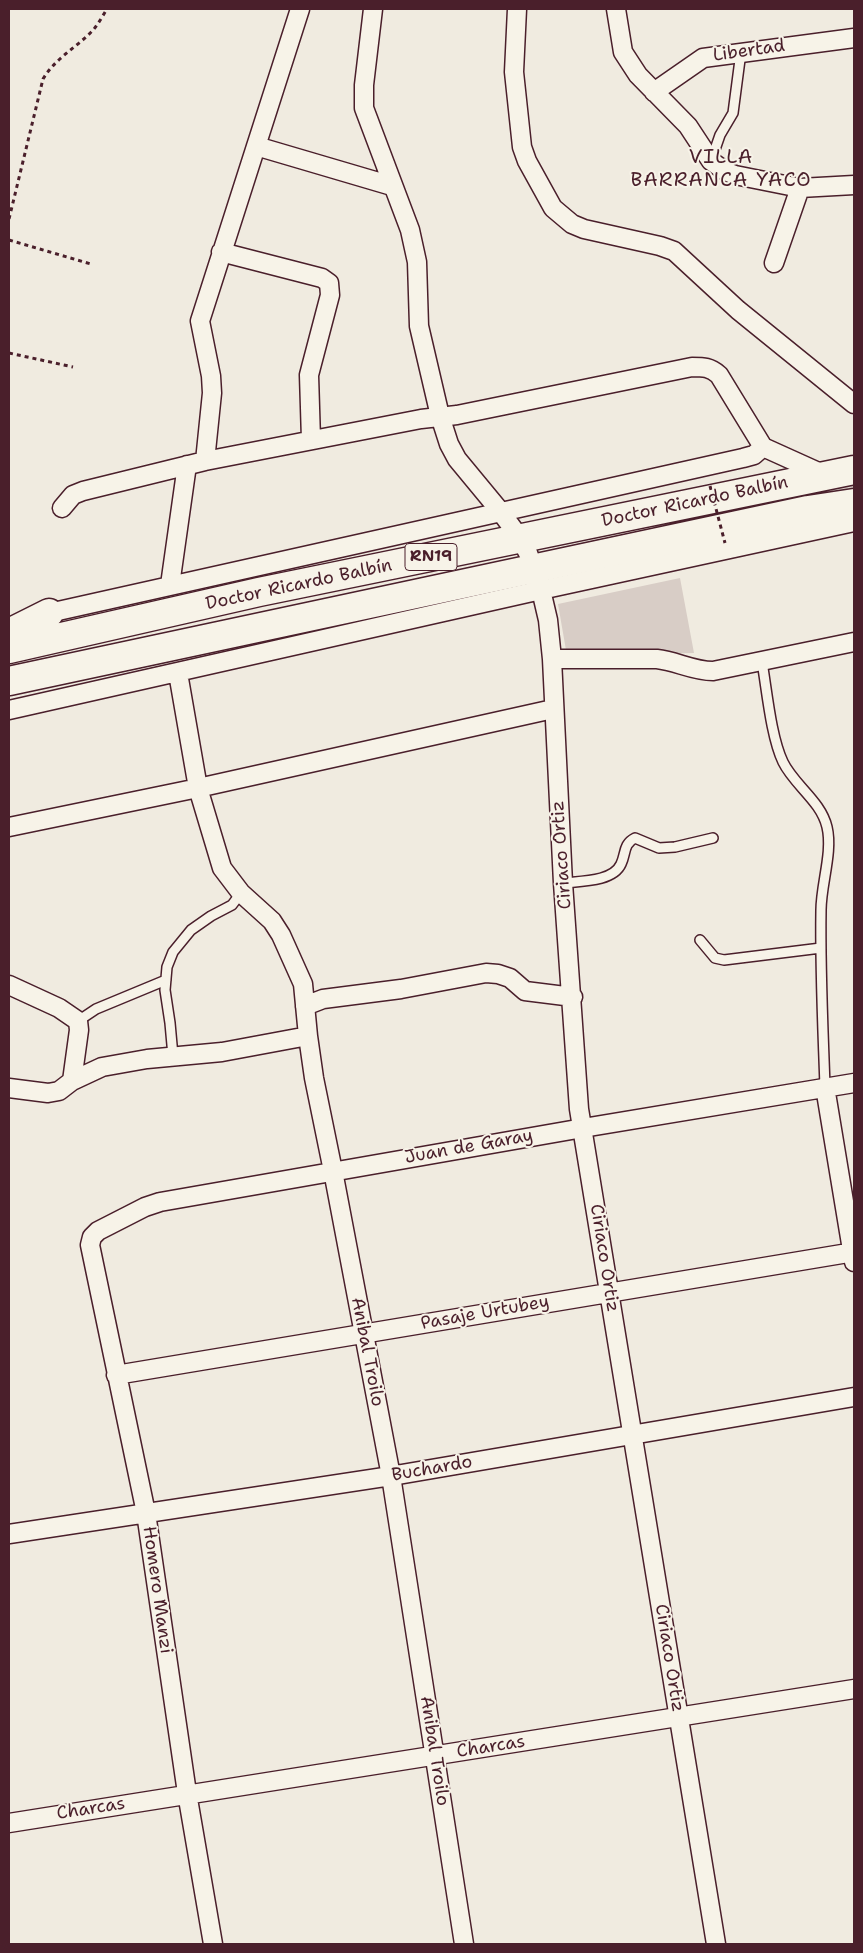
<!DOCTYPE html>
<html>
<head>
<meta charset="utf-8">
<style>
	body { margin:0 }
	#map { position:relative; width:863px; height:1953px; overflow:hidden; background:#f0ebe0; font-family:"Shantell Sans",sans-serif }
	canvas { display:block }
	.frame { position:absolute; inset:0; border:10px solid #4a1f2b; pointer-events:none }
</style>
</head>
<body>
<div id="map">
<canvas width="863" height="1953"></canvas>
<div class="frame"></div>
</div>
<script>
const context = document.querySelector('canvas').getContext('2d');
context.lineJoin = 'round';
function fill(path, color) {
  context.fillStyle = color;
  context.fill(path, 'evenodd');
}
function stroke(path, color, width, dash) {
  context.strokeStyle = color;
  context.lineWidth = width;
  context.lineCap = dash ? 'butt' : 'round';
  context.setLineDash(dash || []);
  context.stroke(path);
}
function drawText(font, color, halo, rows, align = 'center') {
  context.font = font + ' "Shantell Sans",sans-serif';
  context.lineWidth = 4;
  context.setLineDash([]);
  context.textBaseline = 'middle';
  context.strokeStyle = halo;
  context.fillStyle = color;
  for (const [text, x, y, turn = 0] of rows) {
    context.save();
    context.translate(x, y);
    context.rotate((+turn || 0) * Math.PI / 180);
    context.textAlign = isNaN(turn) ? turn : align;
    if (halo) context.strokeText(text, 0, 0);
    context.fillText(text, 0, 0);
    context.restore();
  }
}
fill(new Path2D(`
	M 854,473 L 854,490 L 762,503 L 847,474 Z
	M 680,578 L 694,653 L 567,656 L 558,604 Z`), '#d8cdc6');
const service = new Path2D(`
	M 711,161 L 720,135 L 733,113 L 741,52
	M 762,662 C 767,691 771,737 783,762 C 794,785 821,801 827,827 C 833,852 821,884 821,910 C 820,969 823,1028 825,1087
	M 563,883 C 580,881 613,882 621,864 C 626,854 623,844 635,838 L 659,848 L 675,847 L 713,838
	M 700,940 L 715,958 L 724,960 L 821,948
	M 78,1021 L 96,1009 L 166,980
	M 173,1056 L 170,1023 L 165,990 L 167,967 L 173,952 L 191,930 L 211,916 L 232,905 L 241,893`);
const minor = new Path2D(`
	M 373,9 L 364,85 L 364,108 L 410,230 L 417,262 L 419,326 L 440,416 L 449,444 L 457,459 L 500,511 L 520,538 L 528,553 L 541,590 L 548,620 L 552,659 L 563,883 L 579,1109 L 716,1944
	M 517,9 L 514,72 L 522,147 L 527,161 L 553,208 L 572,224 L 584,229 L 660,246 L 674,251 L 738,310 L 854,404
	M 616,9 L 623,52 L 638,75 L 688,126 L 711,161 L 725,171 L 735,175 L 800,188 L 854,185
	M 654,92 L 703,58 L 854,38
	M 256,146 L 392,186
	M 221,252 L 322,278 L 329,283 L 330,295 L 309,375 L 311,440
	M 774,263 L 800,188
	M 205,461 L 212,393 L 211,376 L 200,321 L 300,9
	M 62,508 L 73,495 L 83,491 L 205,461 L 421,419 L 457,415 L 692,367 C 704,367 710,367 719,375 L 763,447 L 825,475
	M 170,585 L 187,465
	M 49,613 L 743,458 L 754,455 L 763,447
	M 552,659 L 657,659 C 676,661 693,671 713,671 L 854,642
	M 178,673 L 198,788 L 222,868 L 241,893 L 272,921 L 281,935 L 303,984 L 308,1036 L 314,1078 L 333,1171 L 391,1476 L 464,1944
	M 9,710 L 541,590 L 854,522
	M 9,827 L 198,788 L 553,709
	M 9,985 L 59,1008 L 78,1021 L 79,1030 L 72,1081
	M 305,1006 L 323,999 L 401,989 L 486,973 L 498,974 L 510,978 L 525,991 L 573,997
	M 825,1087 L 854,1262
	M 9,1088 L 48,1093 L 59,1091 L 72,1081 L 102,1067 L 147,1059 L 222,1052 L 308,1036
	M 116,1375 L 854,1252
	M 9,1534 L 391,1476 L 854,1397
	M 9,1823 C 290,1776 573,1736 854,1689
	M 213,1944 L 187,1793 L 146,1513 L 90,1245 L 92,1237 L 98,1231 L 145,1207 L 160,1202 L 583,1128 L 854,1083`);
const primary = new Path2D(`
	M 9,633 L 49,613
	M 9,649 L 259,592 L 854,470
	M 9,681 L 808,510 L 854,503`);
stroke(service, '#4a1f2b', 12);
stroke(minor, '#4a1f2b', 21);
stroke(primary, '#4a1f2b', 31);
stroke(new Path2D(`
	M 9,219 L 43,79 C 56,57 78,47 94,29 C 99,23 103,15 107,9
	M 9,240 L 91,264
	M 9,353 L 73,367`), '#4a1f2b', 3, [4, 4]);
stroke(service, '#f7f3e8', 9);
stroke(minor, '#f7f3e8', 18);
stroke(primary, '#f7f3e8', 28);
stroke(new Path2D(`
	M 710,486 L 725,543`), '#4a1f2b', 3, [4, 4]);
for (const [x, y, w] of [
	[431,557,52]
]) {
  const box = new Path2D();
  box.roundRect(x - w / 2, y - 13.5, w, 27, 4);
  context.fillStyle = '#f7f3e8';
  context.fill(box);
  stroke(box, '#4a1f2b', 1);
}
drawText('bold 16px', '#4a1f2b', null, [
	["RN19",431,557]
]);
drawText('18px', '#4a1f2b', '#f7f3e8', [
	["Libertad",749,51,-8],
	["Doctor Ricardo Balbín",695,502,-12],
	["Doctor Ricardo Balbín",299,585,-12],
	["Ciriaco Ortiz",562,855,-94],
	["Juan de Garay",469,1147,-10],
	["Ciriaco Ortiz",604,1258,81],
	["Pasaje Urtubey",485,1313,-10],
	["Anibal Troilo",367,1352,79],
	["Buchardo",432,1469,-10],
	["Homero Manzi",157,1590,82],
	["Ciriaco Ortiz",669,1658,81],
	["Charcas",491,1747,-9],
	["Anibal Troilo",434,1751,81],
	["Charcas",91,1809,-9]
]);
context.letterSpacing = '1px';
drawText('20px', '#4a1f2b', '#f7f3e8', [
	["VILLA",721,158],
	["BARRANCA YACO",721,181]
]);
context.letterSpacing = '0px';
</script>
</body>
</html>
